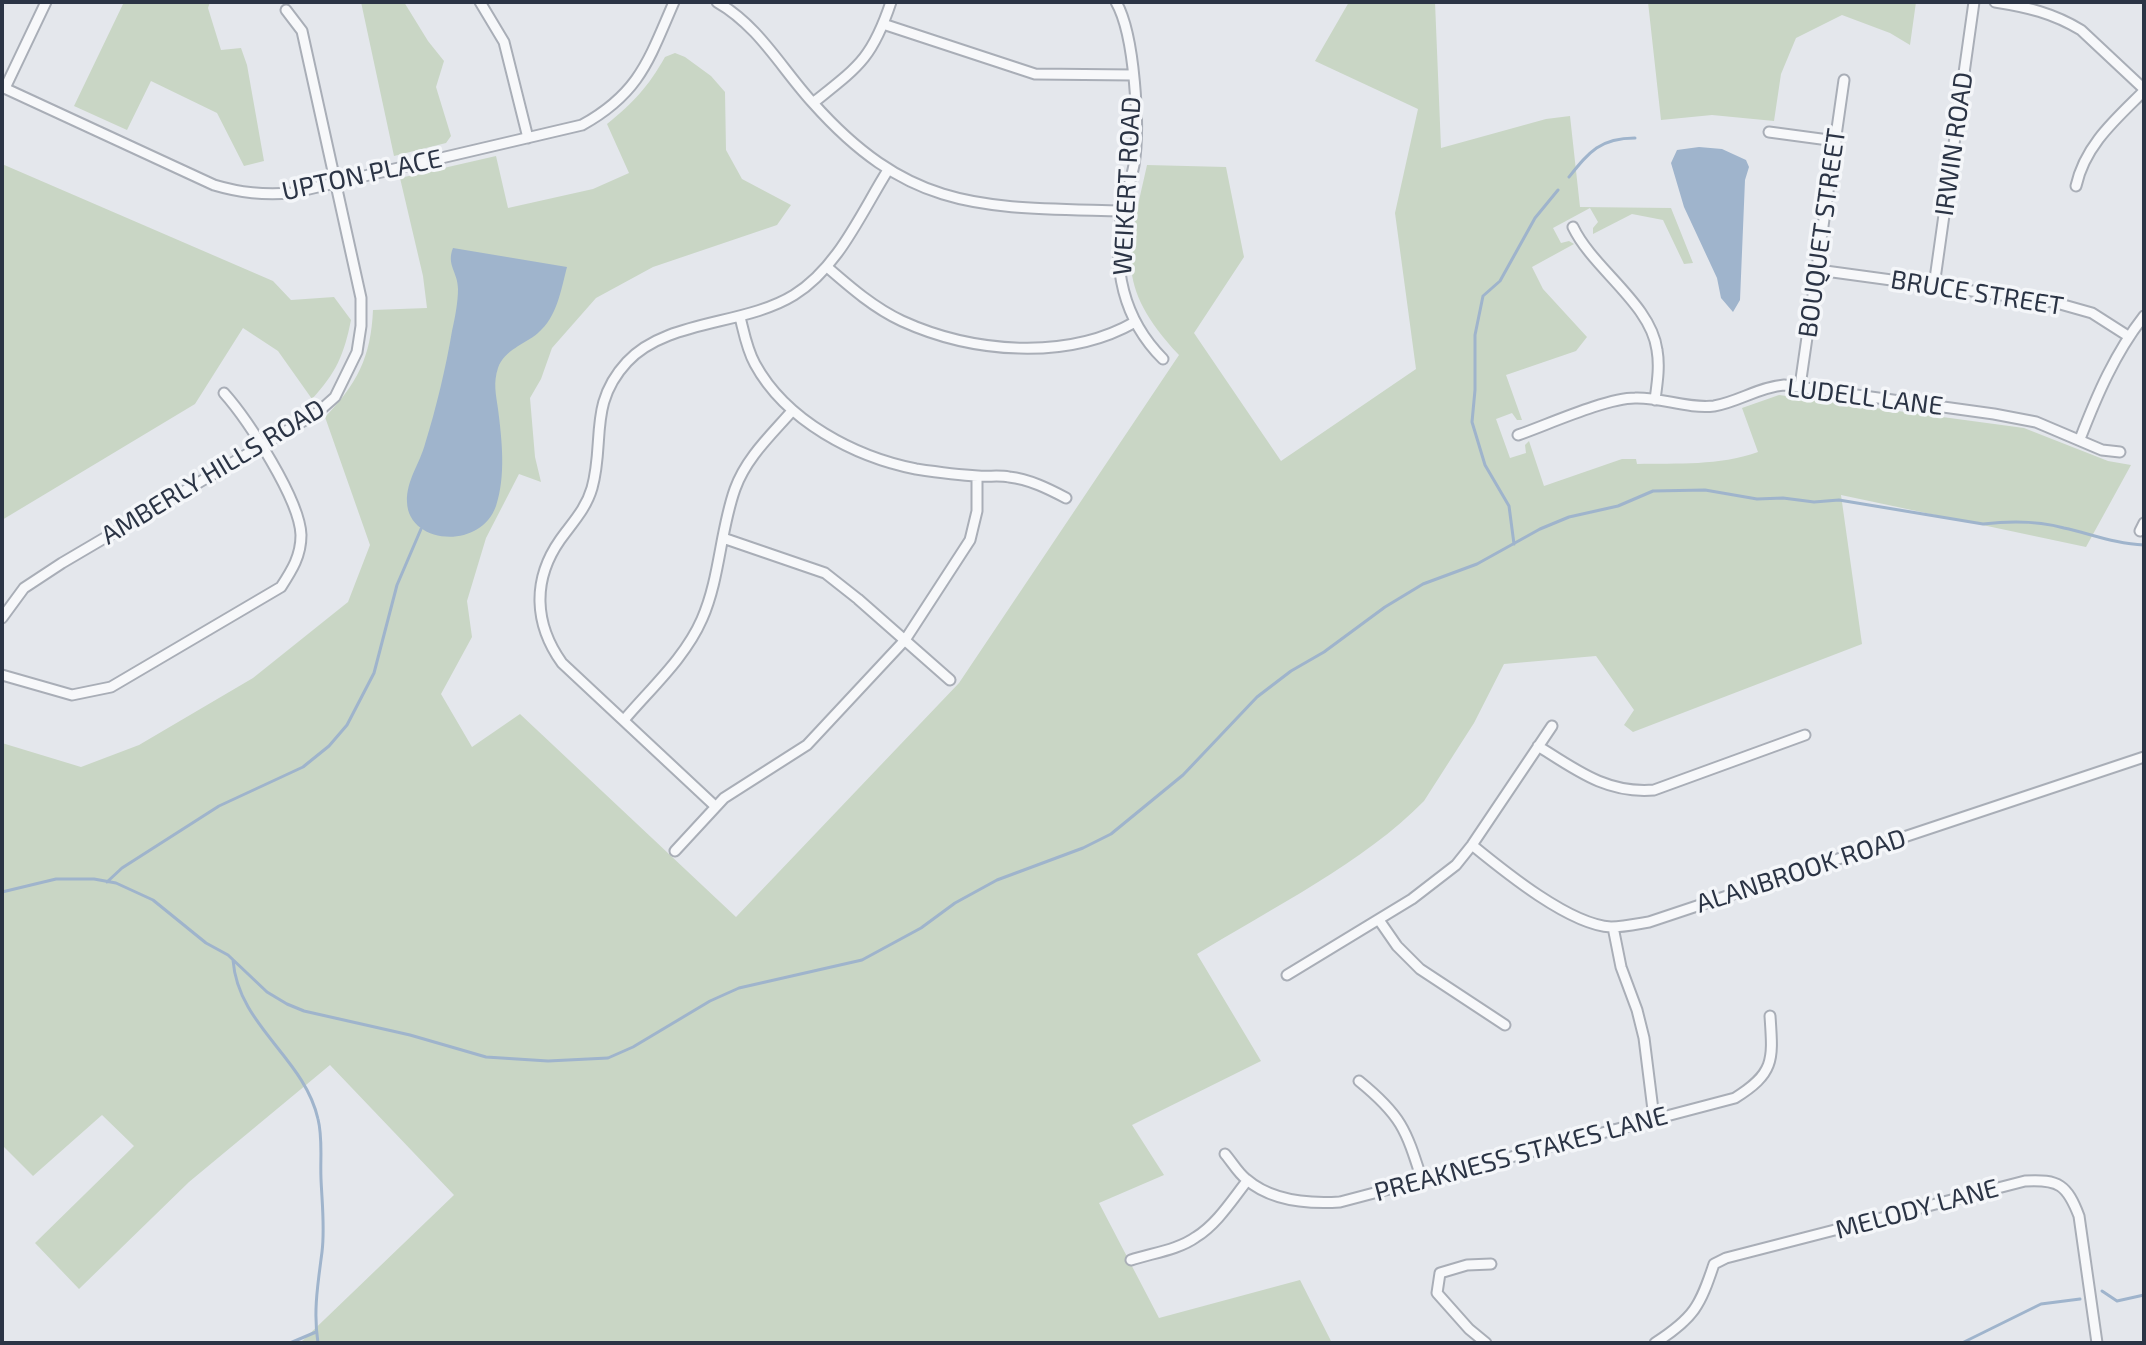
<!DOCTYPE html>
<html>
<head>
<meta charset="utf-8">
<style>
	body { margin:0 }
	#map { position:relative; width:2146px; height:1345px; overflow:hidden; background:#e4e7ec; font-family:"Exo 2",sans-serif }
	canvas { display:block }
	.frame { position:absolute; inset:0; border:4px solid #2b3445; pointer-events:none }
</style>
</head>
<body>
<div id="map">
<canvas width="2146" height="1345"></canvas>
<div class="frame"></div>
</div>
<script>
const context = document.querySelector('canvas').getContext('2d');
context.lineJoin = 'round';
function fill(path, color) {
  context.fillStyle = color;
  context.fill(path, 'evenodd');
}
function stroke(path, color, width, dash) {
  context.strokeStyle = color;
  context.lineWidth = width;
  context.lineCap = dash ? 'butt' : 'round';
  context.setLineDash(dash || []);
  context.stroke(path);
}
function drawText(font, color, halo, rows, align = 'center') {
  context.font = font + ' "Exo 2",sans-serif';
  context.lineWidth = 7;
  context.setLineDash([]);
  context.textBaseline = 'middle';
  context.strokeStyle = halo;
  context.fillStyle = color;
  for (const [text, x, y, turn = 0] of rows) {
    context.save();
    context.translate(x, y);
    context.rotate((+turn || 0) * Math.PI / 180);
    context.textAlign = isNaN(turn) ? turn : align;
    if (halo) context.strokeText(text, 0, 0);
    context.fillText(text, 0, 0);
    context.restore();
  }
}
fill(new Path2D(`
	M 124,2 L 210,2 L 208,8 L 221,50 L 241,48 L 247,65 L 264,161 L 244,166 L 217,113 L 151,81 L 127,130 L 74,106 Z
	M 361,2 L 404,2 L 428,41 L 444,61 L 436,87 L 451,136 L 446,143 L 394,156 Z
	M 1349,2 L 1435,2 L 1441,148 L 1546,119 L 1570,116 L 1580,207 L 1671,208 L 1693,263 L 1684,264 L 1663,220 L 1632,214 L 1593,234 L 1593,228 L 1598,222 L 1590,208 L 1553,228 L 1561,243 L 1569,241 L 1574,244 L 1532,267 L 1543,289 L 1587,337 L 1576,351 L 1506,375 L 1522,420 L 1517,420 L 1512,413 L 1496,419 L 1510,458 L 1526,453 L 1525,445 L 1529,441 L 1544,486 L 1622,459 L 1636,459 L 1637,464 C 1679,463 1718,466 1758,452 L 1742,408 L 1779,395 L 2024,428 L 2108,461 L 2131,465 L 2086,547 L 1841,495 L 1862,644 L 1633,732 L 1624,725 L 1634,710 L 1596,656 L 1504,664 L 1474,723 L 1424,801 C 1366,861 1269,910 1197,954 L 1261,1061 L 1132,1125 L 1164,1175 L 1099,1203 L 1159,1318 L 1300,1280 L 1332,1343 L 300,1343 L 454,1195 L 330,1065 L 189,1182 L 79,1289 L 35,1243 L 134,1146 L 102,1115 L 33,1176 L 2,1145 L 2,743 L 81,767 L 139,745 L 253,678 L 348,602 L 370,545 L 325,417 C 357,384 371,357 373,310 L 427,308 L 423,276 L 400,178 L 496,156 L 508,208 L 593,189 L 629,173 L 607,124 C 634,102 648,87 665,57 L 675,53 L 685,57 L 711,76 L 725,92 L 726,150 L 742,179 L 791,205 L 777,225 L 653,267 L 596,298 L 552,348 L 541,379 L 530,398 L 535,457 L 541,482 L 519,474 L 486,538 L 467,601 L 472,637 L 441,694 L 472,747 L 520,714 L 736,917 L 959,683 L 1179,355 C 1113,284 1128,252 1147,165 L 1226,167 L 1244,257 L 1194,333 L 1281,461 L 1416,369 L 1395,213 L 1418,109 L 1315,61 Z
	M 1648,2 L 1916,2 L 1910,45 L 1890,33 L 1842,15 L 1796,38 L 1781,74 L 1774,121 L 1712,115 L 1661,120 Z
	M 2,164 L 273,281 L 291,300 L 334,297 L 351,320 C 344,355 336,373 312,399 L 278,351 L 243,328 L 195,404 L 2,520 Z`), '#c9d6c5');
fill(new Path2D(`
	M 1699,147 L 1722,149 L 1746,160 L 1749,167 L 1745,180 L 1740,300 L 1733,312 L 1721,298 L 1717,278 L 1684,207 L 1671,163 L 1677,150 Z
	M 453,248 L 567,267 C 561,290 557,317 538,333 C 524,345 505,349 498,368 C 493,383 496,394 498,409 C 502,440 506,476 496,506 C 480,551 408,544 407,502 C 406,481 420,463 425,444 C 436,409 446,367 452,331 C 455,318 458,302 458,289 C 458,272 446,265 453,248 Z`), '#9fb4cc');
stroke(new Path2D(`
	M 1569,177 C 1589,152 1600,138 1635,138
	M 1514,544 L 1509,506 L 1485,465 L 1472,422 L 1475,390 L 1475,335 L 1483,296 L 1500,281 L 1535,218 L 1558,190
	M 107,882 L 122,868 L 219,806 L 303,767 L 329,746 L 347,725 L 374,673 L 397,585 L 421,529
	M 2,892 L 56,879 L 94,879 L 116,883 L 153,900 L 206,943 L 228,955 L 267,992 L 287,1004 L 304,1011 L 410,1035 L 486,1057 L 548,1061 L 608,1058 L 633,1047 L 710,1001 L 739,988 L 862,960 L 921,928 L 955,903 L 997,880 L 1083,848 L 1111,834 L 1183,775 L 1257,697 L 1291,671 L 1324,652 L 1385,607 L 1423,584 L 1477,564 L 1540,529 L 1569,517 L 1618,506 L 1653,491 L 1705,490 L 1757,499 L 1783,498 L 1814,502 L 1839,500 L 1983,524 C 2009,521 2039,521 2064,528 C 2091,534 2116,544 2144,545
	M 233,960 C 238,1026 304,1057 318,1119 C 323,1139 320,1159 321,1179 C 322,1203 325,1228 322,1252 C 318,1283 313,1312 318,1343
	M 2102,1291 L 2117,1301 L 2144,1295
	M 290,1343 L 316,1332
	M 1962,1343 L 2041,1304 L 2080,1299`), '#9fb4cc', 3);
const minor = new Path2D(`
	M 480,2 L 504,42 L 528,138
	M 717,2 C 759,26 781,68 813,103 C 912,214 985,207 1122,211
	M 1116,2 C 1135,35 1140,127 1134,165 C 1131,181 1125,197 1122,213 C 1112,267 1123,319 1163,359
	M 1995,2 C 2027,7 2053,13 2081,30 L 2144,89
	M 883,24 L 1035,74 L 1133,75
	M 2,87 L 214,185 C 241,193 263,195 292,193 L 582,125 C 640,93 649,59 674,2
	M 5,88 L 46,2
	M 813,103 C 858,67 872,59 891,2
	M 1769,132 L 1836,141
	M 2076,186 C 2085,145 2116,119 2144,91
	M 1573,227 C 1593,269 1651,304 1657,350 C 1660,367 1657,384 1655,400
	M 827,267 C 850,287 874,308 902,321 C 972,353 1067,361 1135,322
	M 1818,270 L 2053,302 L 2092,313 L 2128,336
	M 1934,286 L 1974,2
	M 740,317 C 744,333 747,350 755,364 C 786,421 855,457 916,469 C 936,472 958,475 978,476 C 988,477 999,475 1009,477 C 1029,479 1049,489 1066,498
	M 1800,386 L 1844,80
	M 1518,435 C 1547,425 1606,398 1635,398 C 1661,397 1687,409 1714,406 C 1738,402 1759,387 1784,385 L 1994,414 L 2036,422 L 2102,450 L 2120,452
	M 2080,439 C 2097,395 2115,353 2144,316
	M 2140,531 L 2144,523
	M 723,538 L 825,573 L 858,599 L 950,680
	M 2,618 L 24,588 L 62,563 L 317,413 L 335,397 L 357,352 L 361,326 L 361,298 L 302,31 L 286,10
	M 2,675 L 72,695 L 111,687 L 281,587 C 292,570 301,556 301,535 C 300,500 248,420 224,393
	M 624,720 C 651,688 685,658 702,619 C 720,578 720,531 735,489 C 746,458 771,435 792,411
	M 1538,746 C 1576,770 1607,794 1654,790 L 1805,735
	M 715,806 L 562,663 C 534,624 532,580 560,540 C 572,523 586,509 592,488 C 605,442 588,404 627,362 C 667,319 744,326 794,295 C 838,268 861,213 888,170
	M 1472,845 C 1505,872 1570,925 1611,927 C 1623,927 1637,924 1649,922 L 2144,757
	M 675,851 L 724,798 L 807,745 L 905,640 L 970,540 L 977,511 L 977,476
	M 1379,920 L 1397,946 L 1420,969 L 1505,1025
	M 1613,927 L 1621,967 L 1637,1010 L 1644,1038 L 1654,1118
	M 1287,975 L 1412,899 L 1456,865 L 1472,845 L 1552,726
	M 1359,1081 C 1402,1116 1406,1130 1422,1180
	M 1225,1154 C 1232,1162 1238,1173 1246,1179 C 1271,1201 1309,1204 1340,1202 L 1735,1098 C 1775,1073 1773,1060 1770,1016
	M 1131,1260 C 1152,1253 1178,1250 1196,1237 C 1217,1224 1232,1200 1247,1181
	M 1486,1343 L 1469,1329 L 1437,1293 L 1440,1273 L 1467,1265 L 1491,1264
	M 1655,1343 C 1694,1318 1700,1306 1714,1264 L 1726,1258 L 2025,1181 C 2059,1179 2067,1185 2079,1216 L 2097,1343`);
stroke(minor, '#a9aeb7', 13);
stroke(minor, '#f7f8fa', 9);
drawText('26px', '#2b3445', '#f4f6f9', [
	["IRWIN ROAD",1954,144,-82],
	["UPTON PLACE",362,175,-12],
	["WEIKERT ROAD",1127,186,-87],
	["BOUQUET STREET",1822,233,-82],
	["BRUCE STREET",1977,293,9],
	["LUDELL LANE",1865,397,7],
	["AMBERLY HILLS ROAD",213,472,-31],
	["ALANBROOK ROAD",1801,871,-18],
	["PREAKNESS STAKES LANE",1521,1154,-15],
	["MELODY LANE",1917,1209,-15]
]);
</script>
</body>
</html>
